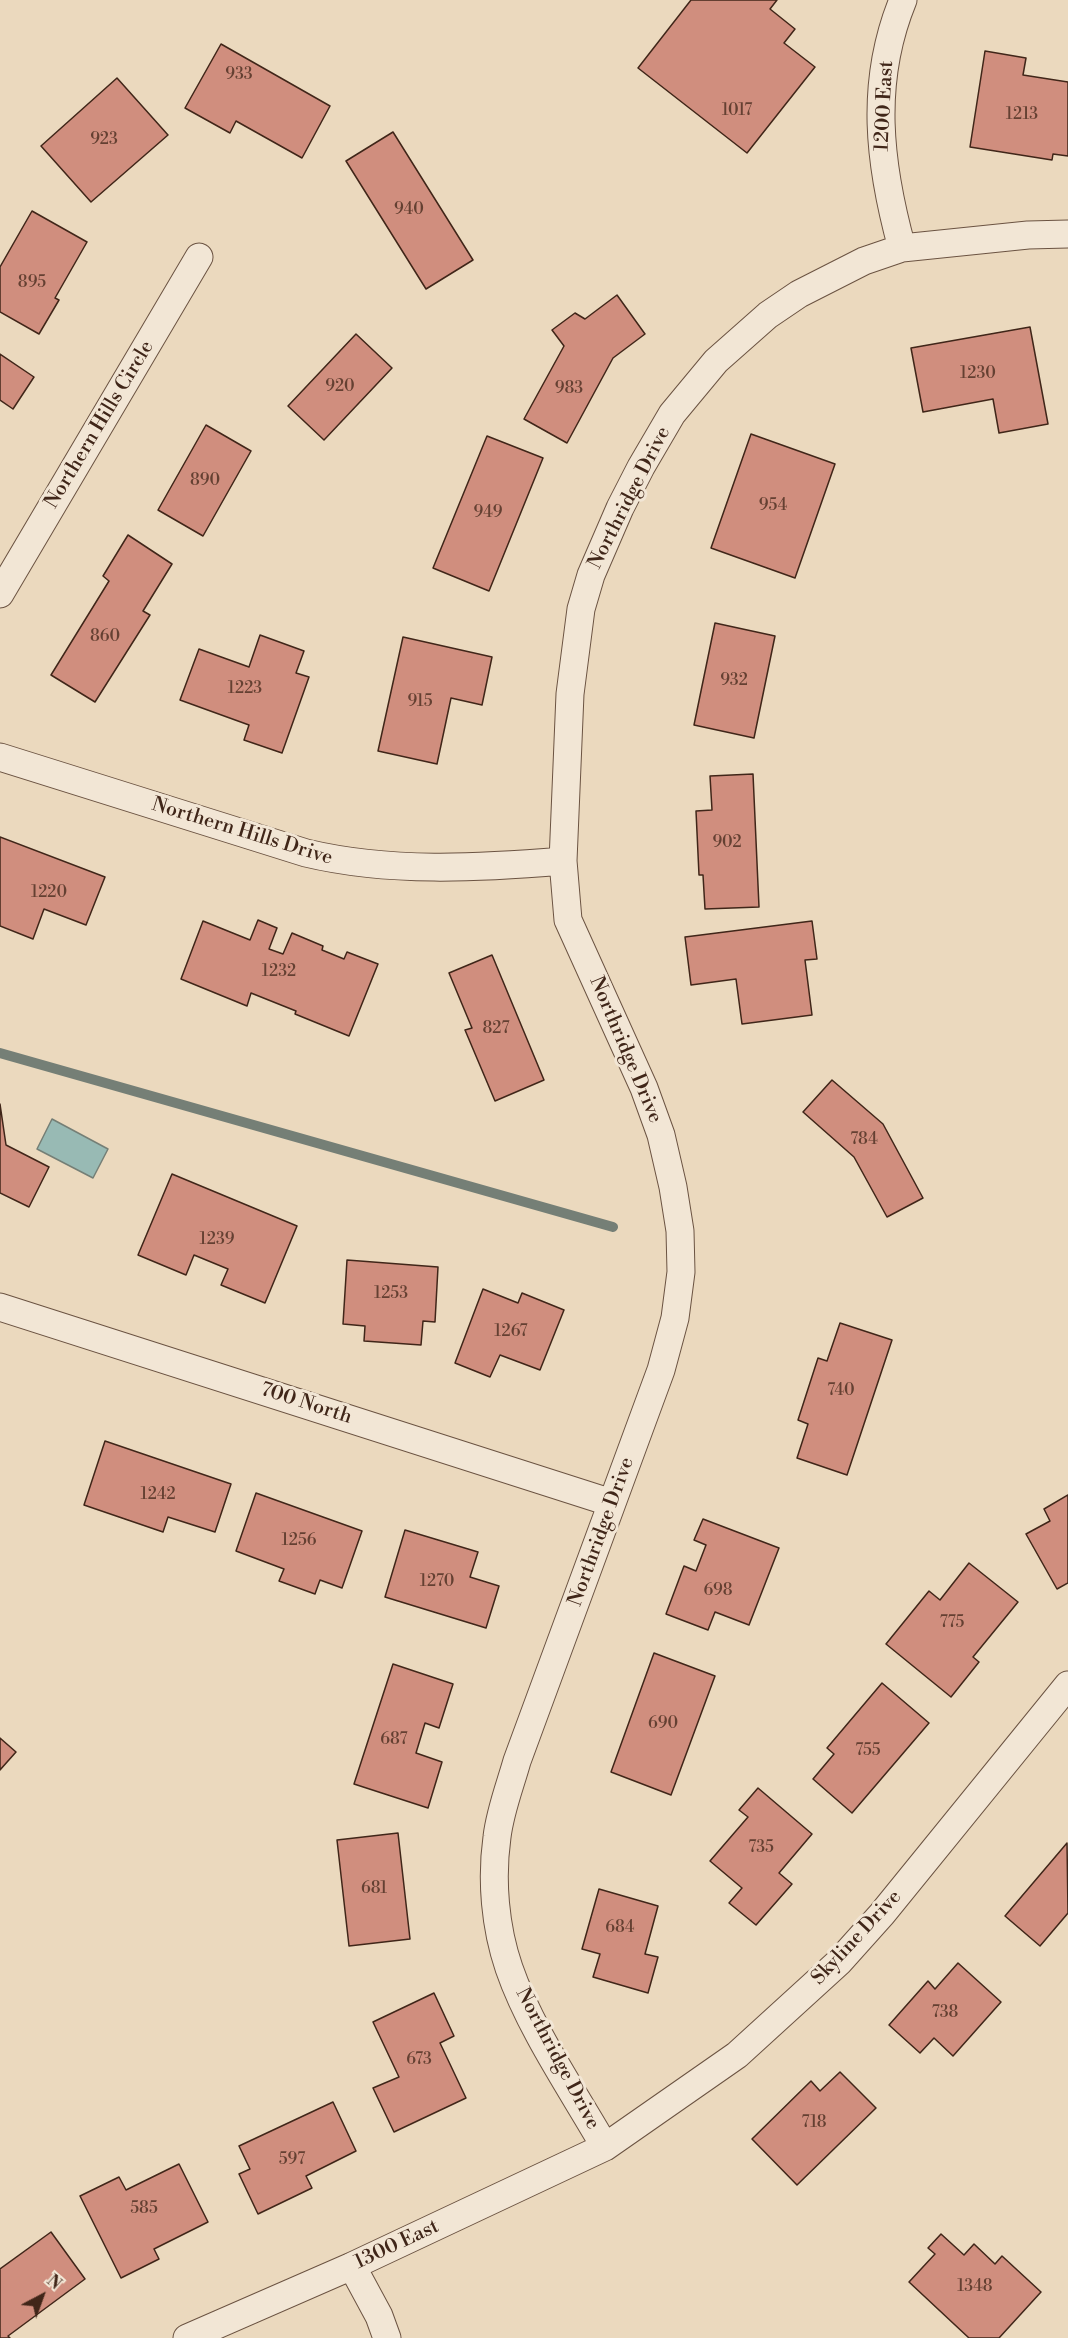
<!DOCTYPE html>
<html>
<head>
<meta charset="utf-8">
<style>
	body { margin:0 }
	#map { position:relative; width:1068px; height:2338px; overflow:hidden; background:#ebd9be; font-family:"Libre Bodoni",serif }
	canvas { display:block }
	.north { position:absolute; left:12px; top:2266px; width:60px; height:60px; -webkit-text-stroke:4px #f2e6d5; paint-order:stroke; rotate:41deg; font-size:16px; font-weight:700; line-height:24px; text-align:center; color:#402619 }
	.north::after { content:''; display:block; margin:auto; width:21px; height:27px; background:#402619; clip-path:polygon(50% 0,100% 100%,50% 72%,0 100%) }
</style>
</head>
<body>
<div id="map">
<canvas width="1068" height="2338"></canvas>
<div class="north">N</div>
</div>
<script>
const context = document.querySelector('canvas').getContext('2d');
context.lineJoin = 'round';
function fill(path, color) {
  context.fillStyle = color;
  context.fill(path, 'evenodd');
}
function stroke(path, color, width, dash) {
  context.strokeStyle = color;
  context.lineWidth = width;
  context.lineCap = dash ? 'butt' : 'round';
  context.setLineDash(dash || []);
  context.stroke(path);
}
function drawText(font, color, halo, rows, align = 'center') {
  context.font = font + ' "Libre Bodoni",serif';
  context.lineWidth = 6;
  context.setLineDash([]);
  context.textBaseline = 'middle';
  context.strokeStyle = halo;
  context.fillStyle = color;
  for (const [text, x, y, turn = 0] of rows) {
    context.save();
    context.translate(x, y);
    context.rotate((+turn || 0) * Math.PI / 180);
    context.textAlign = isNaN(turn) ? turn : align;
    if (halo) context.strokeText(text, 0, 0);
    context.fillText(text, 0, 0);
    context.restore();
  }
}
const water = new Path2D(`
	M 52,1119 L 108,1149 L 93,1178 L 37,1149 Z`);
fill(water, '#98bab4');
stroke(water, '#757f76', 1.5);
stroke(new Path2D(`
	M 0,1053 L 613,1227`), '#757f76', 10);
const building = new Path2D(`
	M 691,0 L 777,0 L 770,9 L 795,29 L 784,43 L 815,67 L 747,153 L 638,68 Z
	M 221,44 L 330,106 L 302,158 L 236,121 L 230,133 L 185,108 Z
	M 985,51 L 1026,58 L 1023,75 L 1068,82 L 1068,156 L 1053,154 L 1052,160 L 970,147 Z
	M 117,78 L 168,135 L 91,202 L 41,146 Z
	M 393,132 L 473,260 L 426,289 L 346,161 Z
	M 32,211 L 87,242 L 55,298 L 59,300 L 39,334 L 0,312 L 0,267 Z
	M 617,295 L 645,334 L 613,358 L 567,443 L 524,419 L 564,346 L 552,330 L 575,313 L 585,319 Z
	M 1030,327 L 1048,424 L 999,433 L 993,399 L 923,412 L 911,348 Z
	M 356,334 L 392,368 L 324,440 L 288,406 Z
	M 0,354 L 34,377 L 13,409 L 0,400 Z
	M 206,425 L 251,451 L 203,536 L 158,510 Z
	M 751,434 L 835,464 L 795,578 L 711,548 Z
	M 487,436 L 543,458 L 489,591 L 433,568 Z
	M 128,535 L 172,564 L 143,611 L 150,615 L 95,702 L 51,675 L 109,581 L 103,576 Z
	M 715,623 L 775,636 L 754,738 L 694,725 Z
	M 260,635 L 304,651 L 296,673 L 309,677 L 282,753 L 244,740 L 249,725 L 180,700 L 199,649 L 249,667 Z
	M 403,637 L 492,657 L 482,705 L 451,698 L 437,764 L 378,751 Z
	M 753,774 L 759,907 L 705,909 L 703,875 L 699,875 L 696,811 L 712,810 L 710,776 Z
	M 0,837 L 105,877 L 86,925 L 44,909 L 33,939 L 0,926 Z
	M 258,920 L 277,928 L 269,949 L 283,954 L 292,933 L 323,946 L 322,950 L 344,959 L 347,952 L 378,964 L 349,1036 L 295,1014 L 296,1011 L 251,993 L 247,1006 L 181,979 L 203,921 L 250,940 Z
	M 812,921 L 817,959 L 805,960 L 812,1015 L 742,1024 L 736,979 L 691,985 L 685,937 Z
	M 492,955 L 544,1080 L 495,1101 L 465,1030 L 472,1028 L 449,973 Z
	M 832,1080 L 883,1124 L 923,1198 L 887,1217 L 854,1157 L 803,1112 Z
	M 0,1104 L 6,1145 L 49,1167 L 29,1207 L 0,1193 Z
	M 172,1174 L 297,1226 L 265,1303 L 221,1285 L 228,1269 L 194,1255 L 186,1275 L 138,1255 Z
	M 347,1260 L 438,1267 L 435,1322 L 423,1321 L 421,1345 L 364,1341 L 365,1326 L 343,1324 Z
	M 483,1289 L 518,1303 L 522,1293 L 564,1310 L 540,1370 L 500,1355 L 490,1377 L 455,1363 Z
	M 840,1323 L 892,1340 L 847,1475 L 797,1458 L 808,1424 L 798,1420 L 818,1358 L 827,1361 Z
	M 105,1441 L 231,1484 L 215,1532 L 168,1517 L 163,1532 L 84,1505 Z
	M 256,1493 L 362,1531 L 342,1588 L 320,1580 L 315,1594 L 279,1581 L 284,1569 L 236,1551 Z
	M 1068,1495 L 1068,1583 L 1057,1589 L 1026,1534 L 1050,1521 L 1044,1509 Z
	M 703,1519 L 779,1548 L 749,1625 L 715,1612 L 708,1630 L 666,1614 L 684,1566 L 696,1571 L 706,1545 L 694,1540 Z
	M 405,1530 L 478,1552 L 470,1577 L 499,1586 L 486,1628 L 385,1597 Z
	M 969,1563 L 1018,1602 L 973,1657 L 979,1662 L 951,1697 L 886,1644 L 929,1591 L 940,1600 Z
	M 654,1653 L 715,1676 L 671,1795 L 611,1772 Z
	M 393,1664 L 453,1684 L 439,1728 L 425,1723 L 416,1753 L 442,1762 L 428,1808 L 354,1784 Z
	M 882,1683 L 929,1723 L 852,1813 L 813,1779 L 834,1754 L 827,1748 Z
	M 0,1738 L 16,1752 L 0,1770 Z
	M 758,1788 L 812,1834 L 779,1873 L 792,1884 L 756,1925 L 729,1903 L 742,1888 L 710,1861 L 748,1817 L 739,1810 Z
	M 398,1833 L 410,1939 L 349,1946 L 337,1840 Z
	M 1067,1843 L 1068,1913 L 1040,1946 L 1005,1916 Z
	M 599,1889 L 658,1906 L 645,1954 L 658,1957 L 648,1993 L 593,1977 L 600,1954 L 582,1949 Z
	M 958,1963 L 1001,2002 L 953,2056 L 934,2038 L 920,2053 L 889,2025 L 928,1981 L 935,1989 Z
	M 434,1993 L 454,2036 L 440,2043 L 466,2098 L 394,2132 L 373,2088 L 399,2077 L 373,2022 Z
	M 840,2072 L 876,2108 L 797,2185 L 752,2139 L 811,2081 L 820,2091 Z
	M 333,2102 L 356,2151 L 306,2176 L 312,2188 L 258,2214 L 239,2174 L 250,2169 L 239,2146 Z
	M 179,2164 L 208,2222 L 154,2249 L 159,2259 L 121,2278 L 80,2196 L 119,2177 L 126,2190 Z
	M 51,2232 L 85,2279 L 8,2336 L 10,2338 L 0,2338 L 0,2269 Z
	M 941,2234 L 964,2255 L 974,2244 L 995,2264 L 1002,2256 L 1041,2292 L 999,2338 L 969,2338 L 909,2282 L 935,2254 L 928,2248 Z`);
fill(building, '#d08e7e');
stroke(building, '#402619', 1.5);
const minor = new Path2D(`
	M 902,248 C 879,164 869,83 903,0
	M 0,594 L 199,257
	M 0,757 L 306,853 C 390,873 478,868 563,861
	M 0,1307 L 612,1503
	M 605,2147 C 573,2091 530,2029 509,1968 C 495,1927 491,1880 497,1837 C 500,1811 510,1786 517,1761 L 661,1370 L 675,1318 L 681,1272 L 680,1231 L 673,1187 L 661,1135 L 644,1088 L 568,920 L 563,861 L 570,694 L 581,609 L 591,575 L 620,508 L 641,467 L 672,414 L 716,361 L 768,315 L 799,294 L 864,261 L 902,248 L 1028,235 L 1068,234
	M 352,2266 L 379,2316 L 387,2338
	M 187,2338 L 352,2266 L 605,2147 L 737,2055 L 839,1962 L 882,1914 L 1068,1685`);
stroke(minor, '#6b5342', 29);
stroke(minor, '#f2e6d5', 27);
drawText('16px', '#644032', null, [
	["933",239,75],
	["1017",737,111],
	["1213",1022,115],
	["923",104,140],
	["940",409,210],
	["895",32,283],
	["1230",978,374],
	["920",340,387],
	["983",569,389],
	["890",205,481],
	["954",773,506],
	["949",488,513],
	["860",105,637],
	["932",734,681],
	["1223",245,689],
	["915",420,702],
	["902",727,843],
	["1220",49,893],
	["1232",279,972],
	["827",496,1029],
	["784",864,1140],
	["1239",217,1240],
	["1253",391,1294],
	["1267",511,1332],
	["740",841,1391],
	["1242",158,1495],
	["1256",299,1541],
	["1270",437,1582],
	["698",718,1591],
	["775",952,1623],
	["690",663,1724],
	["687",394,1740],
	["755",868,1751],
	["735",761,1848],
	["681",374,1889],
	["684",620,1928],
	["738",945,2013],
	["673",419,2060],
	["718",814,2123],
	["597",292,2160],
	["585",144,2209],
	["1348",975,2287]
]);
drawText('20px', '#402619', '#f2e6d5', [
	["1200 East",885,106,-87],
	["Northern Hills Circle",100,425,-59],
	["Northridge Drive",630,498,-63],
	["Northern Hills Drive",242,832,17],
	["Northridge Drive",625,1050,67],
	["700 North",306,1404,18],
	["Northridge Drive",602,1532,-70],
	["Skyline Drive",857,1938,-47],
	["Northridge Drive",557,2059,62],
	["1300 East",397,2245,-25]
]);
</script>
</body>
</html>
